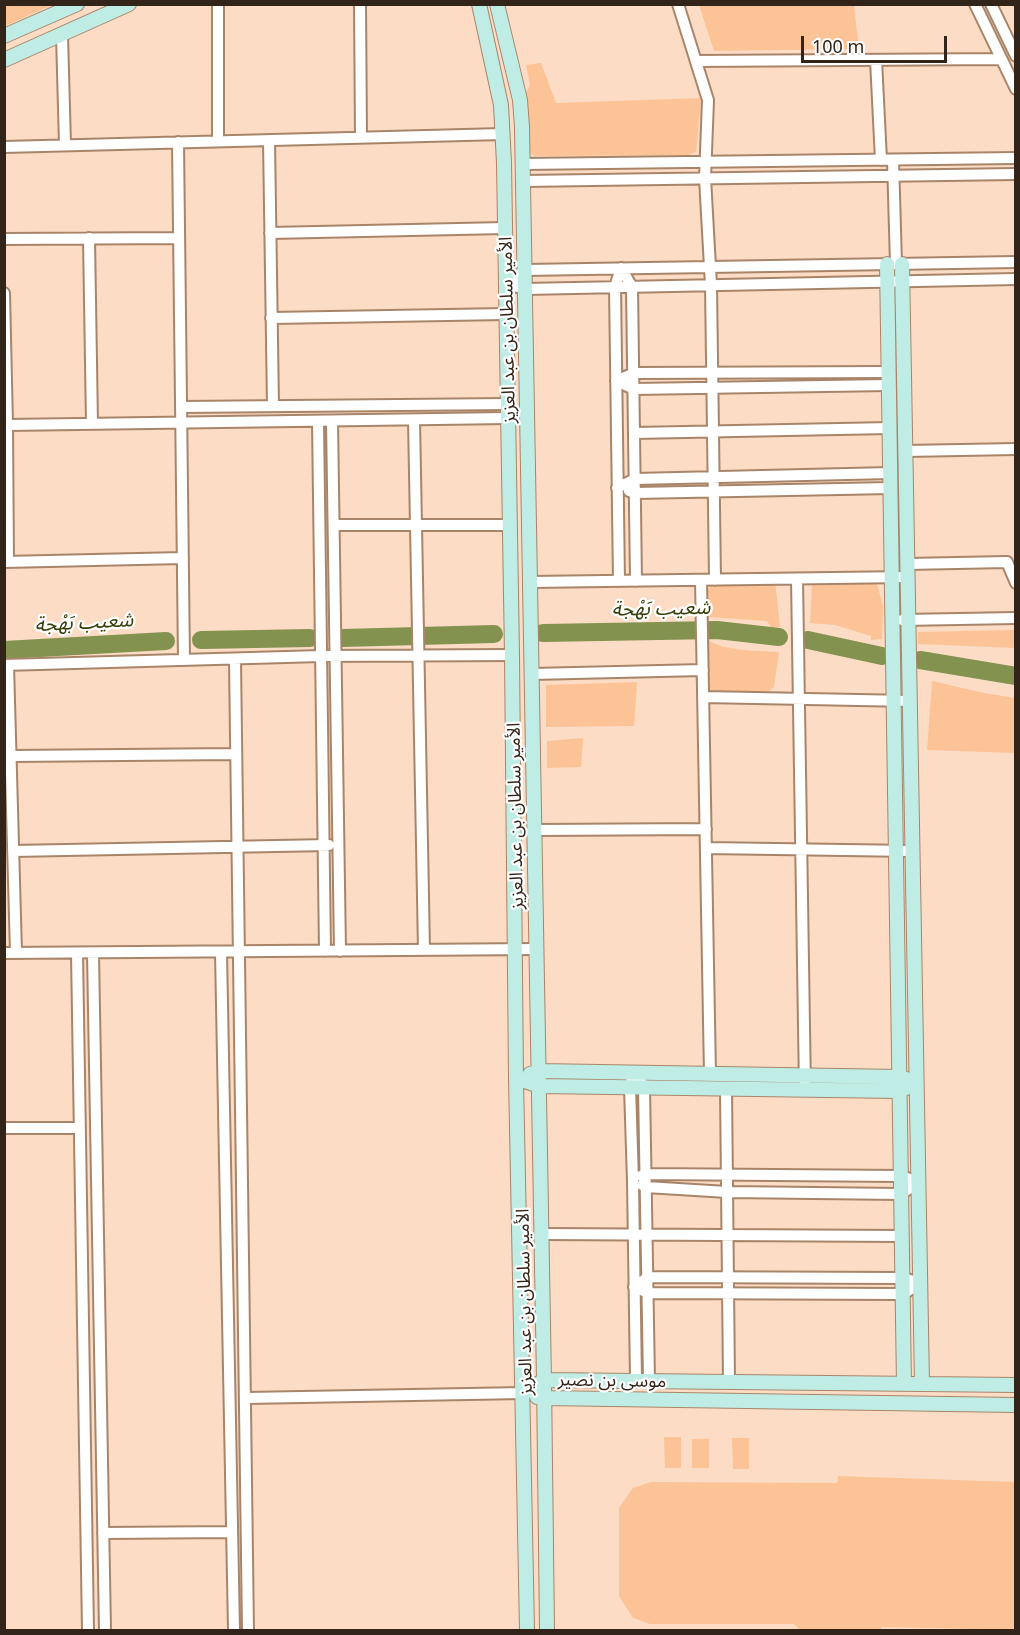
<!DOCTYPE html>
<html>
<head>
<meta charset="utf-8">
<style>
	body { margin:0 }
	#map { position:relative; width:1020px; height:1635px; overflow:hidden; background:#fcdcc5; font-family:"Noto Sans",sans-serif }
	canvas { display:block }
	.frame { position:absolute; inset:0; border:6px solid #332419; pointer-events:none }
	.scale { position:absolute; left:801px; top:36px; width:146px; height:27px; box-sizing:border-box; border:3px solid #332419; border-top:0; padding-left:8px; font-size:18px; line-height:21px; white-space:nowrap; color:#332419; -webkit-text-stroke:4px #fff; paint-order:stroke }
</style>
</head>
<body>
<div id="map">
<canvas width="1020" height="1635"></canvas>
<div class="frame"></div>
<div class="scale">100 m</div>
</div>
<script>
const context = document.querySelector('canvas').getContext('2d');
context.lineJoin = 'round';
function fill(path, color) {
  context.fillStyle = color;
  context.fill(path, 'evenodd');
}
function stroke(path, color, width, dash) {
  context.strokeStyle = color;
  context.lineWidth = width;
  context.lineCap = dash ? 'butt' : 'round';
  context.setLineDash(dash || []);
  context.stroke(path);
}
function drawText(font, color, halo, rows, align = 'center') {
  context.font = font + ' "Noto Sans","Noto Sans Arabic",sans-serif';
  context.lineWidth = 4.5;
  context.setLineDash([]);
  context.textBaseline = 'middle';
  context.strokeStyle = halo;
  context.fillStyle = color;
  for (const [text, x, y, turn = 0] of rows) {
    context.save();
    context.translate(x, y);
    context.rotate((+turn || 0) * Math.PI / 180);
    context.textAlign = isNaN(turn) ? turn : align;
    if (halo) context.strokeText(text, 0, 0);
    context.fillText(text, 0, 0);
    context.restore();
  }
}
fill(new Path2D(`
	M 5,4 L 52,4 L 52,5 L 5,26 Z
	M 699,5 L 854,5 L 859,49 L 714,51 Z
	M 541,63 L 556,103 L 701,98 L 696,152 L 688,155 L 535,156 L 530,153 L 524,96 L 530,85 L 526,65 Z
	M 832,579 L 877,584 L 883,606 L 882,639 L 871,640 L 871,636 L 835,625 L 810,623 L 812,584 Z
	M 775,581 L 780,627 L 771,627 L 767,621 L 708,617 L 708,590 L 712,583 Z
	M 1015,630 L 1015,648 L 918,644 L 918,632 Z
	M 709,640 C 721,651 762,651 779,652 L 774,687 L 767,693 L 712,693 L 708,691 Z
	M 932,681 L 984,693 L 1015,698 L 1015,753 L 927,750 Z
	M 637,682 L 634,726 L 546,727 L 546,685 Z
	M 583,738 L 581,767 L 547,768 L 547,741 Z
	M 664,1437 L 681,1437 L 681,1468 L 665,1468 Z
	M 732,1438 L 749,1438 L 749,1469 L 733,1469 Z
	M 692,1439 L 709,1439 L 709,1468 L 692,1468 Z
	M 838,1476 L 1015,1482 L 1015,1630 L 882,1627 L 880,1630 L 800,1630 L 794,1624 L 650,1624 L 633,1618 L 619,1596 L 619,1508 L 633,1488 L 651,1482 L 837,1483 Z`), '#fcc397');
stroke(new Path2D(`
	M 543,633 L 717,630 L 779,637
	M 343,638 L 494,634
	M 201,640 L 310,638
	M 808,640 L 882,656
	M 4,650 L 166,641
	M 920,660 L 1016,676`), '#84924f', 18);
const street = new Path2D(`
	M 360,4 L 361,137
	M 678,4 L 708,100 L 705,178 L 711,285 L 715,580
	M 975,4 L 1016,89
	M 991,4 L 1016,56
	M 62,35 L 65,145
	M 876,60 L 881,160
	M 696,61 L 1001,59
	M 269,140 L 273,406
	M 218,141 L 218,4
	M 178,142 L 184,660
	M 4,147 L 503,134
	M 893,160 L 896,264
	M 523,164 L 1016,158
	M 523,181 L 1016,174
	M 270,233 L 505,228
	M 89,238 L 92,424
	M 4,239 L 179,238
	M 506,284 L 525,270 L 1016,262
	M 506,284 L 525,289 L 1016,279
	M 4,293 L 7,425 L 508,418
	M 271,318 L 506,314
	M 889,372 L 634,373 L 616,381 L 634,389 L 889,385
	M 181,407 L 508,404
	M 414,420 L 424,950
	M 318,421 L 325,951
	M 332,421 L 340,951
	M 7,425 L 8,561
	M 634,433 L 890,428
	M 905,451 L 1016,449
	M 617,488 L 635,479 L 890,473
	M 629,491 L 635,493 L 891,488
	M 334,525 L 510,525
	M 4,562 L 183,558
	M 907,564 L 1007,562 L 1016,583
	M 797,579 L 805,1090
	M 701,580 L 710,1074
	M 619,581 L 615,287 L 621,268 L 632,287 L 636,581
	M 530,582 L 908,577
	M 902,620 L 1016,618
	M 235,659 C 239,983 246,1307 248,1630
	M 4,665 L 321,656 L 512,655
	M 8,665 L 16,953
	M 532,674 L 703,670
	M 703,697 L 910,701
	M 11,756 L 236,754
	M 535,830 L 706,829
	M 706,848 L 913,851
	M 13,851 L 329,845
	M 221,952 L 234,1630
	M 4,953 L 537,949
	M 77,953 L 88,1630
	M 93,953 L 105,1630
	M 640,1081 L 644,1087 L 649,1381
	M 631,1082 L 630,1087 L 633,1181 L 636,1380
	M 726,1089 L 729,1382
	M 4,1128 L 80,1128
	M 641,1176 L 646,1174 L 901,1176 L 919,1182
	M 642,1185 L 646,1187 L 727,1192 L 901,1194 L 919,1182
	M 542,1234 L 902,1236
	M 648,1277 L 903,1278 L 921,1283 L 903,1294 L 648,1293 L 634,1287 Z
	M 246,1398 L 524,1393
	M 103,1533 L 232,1532`);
const secondary = new Path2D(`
	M 479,4 L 501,105 L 504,163 L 512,655 L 516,1078 L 527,1630
	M 497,4 L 520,100 L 522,127 L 544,1380 L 547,1630
	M 4,36 L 77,4
	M 4,60 L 129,4
	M 887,264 L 904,1384
	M 902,264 L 922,1384
	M 530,1074 L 539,1071 L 900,1077 L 906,1079
	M 516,1078 L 539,1086 L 900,1091 L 908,1087
	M 524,1393 L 544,1380 L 1016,1385
	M 537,1397 L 544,1398 L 1016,1405`);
stroke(street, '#a88569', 14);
stroke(secondary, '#a88569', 16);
stroke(street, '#fff', 10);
stroke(secondary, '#bfede6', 14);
drawText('18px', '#332419', '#fff', [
	["الأمير سلطان بن عبد العزيز",508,330,-91],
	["الأمير سلطان بن عبد العزيز",516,816,-91],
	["الأمير سلطان بن عبد العزيز",525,1302,-91],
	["موسى بن نصير",612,1381,1]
]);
drawText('italic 20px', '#363f0a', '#fff', [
	["شعيب بَهْجة",661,609,-1],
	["شعيب بَهْجة",84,623,-3]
]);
</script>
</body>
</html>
